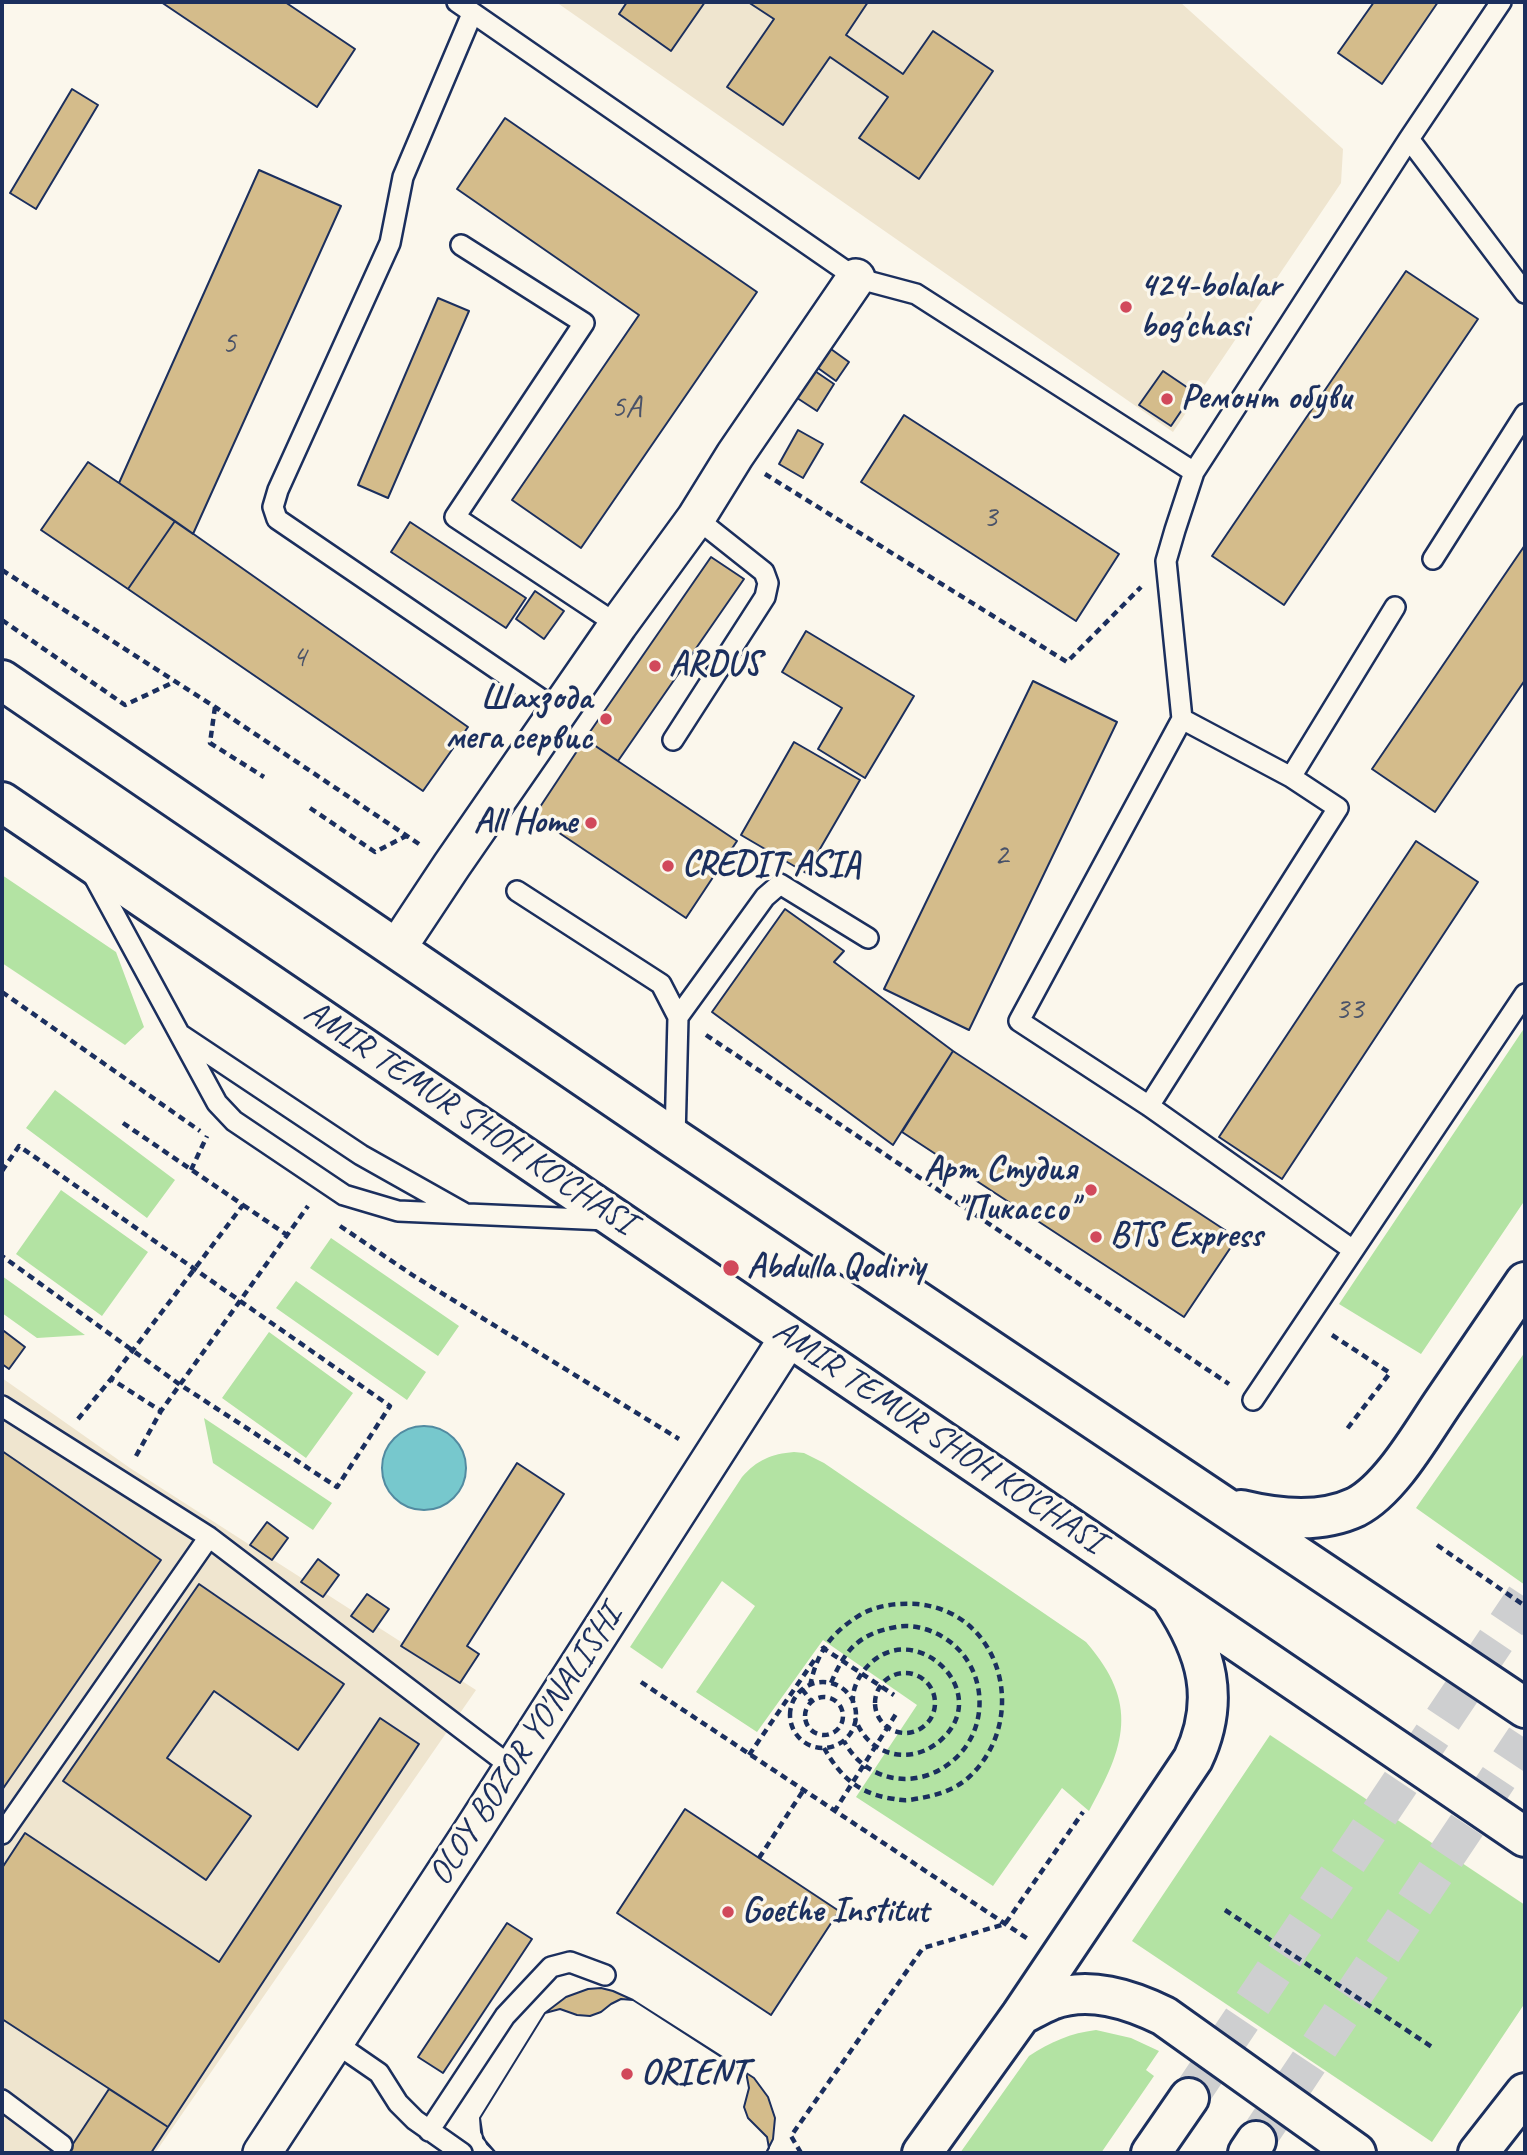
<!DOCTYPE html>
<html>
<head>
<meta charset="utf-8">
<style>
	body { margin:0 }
	#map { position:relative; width:1527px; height:2155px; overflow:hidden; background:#fbf7ec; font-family:Caveat,sans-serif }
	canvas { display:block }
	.frame { position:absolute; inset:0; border:4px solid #1b2f5e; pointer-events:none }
</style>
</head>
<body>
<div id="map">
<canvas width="1527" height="2155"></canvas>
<div class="frame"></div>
</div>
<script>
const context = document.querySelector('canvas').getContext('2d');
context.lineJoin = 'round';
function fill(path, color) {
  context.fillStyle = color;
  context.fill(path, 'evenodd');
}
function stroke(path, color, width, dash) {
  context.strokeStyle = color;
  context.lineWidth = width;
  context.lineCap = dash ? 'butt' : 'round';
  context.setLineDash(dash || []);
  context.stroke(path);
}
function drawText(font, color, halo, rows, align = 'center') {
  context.font = font + ' Caveat,sans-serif';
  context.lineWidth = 7;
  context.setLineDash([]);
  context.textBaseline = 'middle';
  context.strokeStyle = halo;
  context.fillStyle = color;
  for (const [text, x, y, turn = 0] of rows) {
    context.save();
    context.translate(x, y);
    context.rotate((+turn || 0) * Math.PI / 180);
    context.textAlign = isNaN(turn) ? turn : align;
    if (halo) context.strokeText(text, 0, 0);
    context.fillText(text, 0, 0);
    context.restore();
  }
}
fill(new Path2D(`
	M 556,2 L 1180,2 L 1343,149 L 1341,183 L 1173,432 Z
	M 2,1378 L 130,1468 L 476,1690 L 155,2153 L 2,2153 Z`), '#efe5cf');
fill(new Path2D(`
	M 2,875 L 116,952 L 144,1027 L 125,1045 L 2,963 Z
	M 1525,1027 L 1525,1200 L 1421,1354 L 1339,1304 Z
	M 55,1090 L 175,1180 L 147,1218 L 26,1128 Z
	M 61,1190 L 148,1252 L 102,1316 L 16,1254 Z
	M 331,1238 L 459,1326 L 438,1356 L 310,1268 Z
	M 2,1276 L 85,1335 L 37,1338 L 2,1313 Z
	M 296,1281 L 426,1372 L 407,1400 L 276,1308 Z
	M 269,1332 L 353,1393 L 306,1458 L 222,1398 Z
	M 1525,1352 L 1525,1585 L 1416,1508 Z
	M 204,1418 L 332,1503 L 313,1530 L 213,1463 Z
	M 794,1452 L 804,1453 L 824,1463 L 1086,1642 C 1140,1704 1125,1746 1089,1811 L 1062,1788 L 993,1886 L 856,1797 L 917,1705 L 823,1640 L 757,1732 L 696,1692 L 755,1606 L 722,1581 L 662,1669 L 630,1647 L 742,1477 C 757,1460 771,1454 794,1452 Z
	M 1270,1735 L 1525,1905 L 1525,2003 L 1432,2142 L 1132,1941 Z
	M 1096,2030 L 1131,2038 L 1159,2051 L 1146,2070 L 1154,2076 L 1101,2153 L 960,2153 L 1029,2056 C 1050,2042 1071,2033 1096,2030 Z`), '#b3e3a3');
const water = new Path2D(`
	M382 1468a42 42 0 1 1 84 0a42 42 0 1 1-84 0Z`);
fill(water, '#77c8cd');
stroke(water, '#528ba1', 2);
const building = new Path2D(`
	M 161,2 L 285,2 L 355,49 L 317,107 Z
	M 627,2 L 705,2 L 671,51 L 619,14 Z
	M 748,2 L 868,2 L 846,35 L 903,74 L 933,31 L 993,71 L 919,179 L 859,138 L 888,97 L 830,57 L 783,125 L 727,87 L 774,19 Z
	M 1374,2 L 1438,2 L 1382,84 L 1338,53 Z
	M 72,89 L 98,105 L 36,209 L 10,193 Z
	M 505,118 L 757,292 L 581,548 L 512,500 L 639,315 L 457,189 Z
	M 259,170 L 341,206 L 193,534 L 119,483 Z
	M 1406,271 L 1478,319 L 1284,605 L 1212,556 Z
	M 438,298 L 469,311 L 388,498 L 358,485 Z
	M 824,344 L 849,362 L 836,381 L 811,363 Z
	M 809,367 L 834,384 L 817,411 L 791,394 Z
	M 1163,371 L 1194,392 L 1171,426 L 1139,405 Z
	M 904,415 L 1119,554 L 1076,621 L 861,482 Z
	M 798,430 L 823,444 L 803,478 L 779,464 Z
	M 88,462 L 175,521 L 128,589 L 41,530 Z
	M 175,521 L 468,727 L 423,791 L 128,589 Z
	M 410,522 L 526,598 L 506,628 L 391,552 Z
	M 1525,545 L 1525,680 L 1435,812 L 1372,769 Z
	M 711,557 L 744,579 L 618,761 L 585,739 Z
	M 535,591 L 564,611 L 544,639 L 516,619 Z
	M 806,631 L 914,696 L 865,778 L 818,749 L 842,708 L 782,672 Z
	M 1033,681 L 1117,722 L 969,1030 L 884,989 Z
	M 585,739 L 737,841 L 686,918 L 534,816 Z
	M 794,742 L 860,780 L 806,873 L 741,835 Z
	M 1416,841 L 1478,882 L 1282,1179 L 1219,1137 Z
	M 785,909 L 844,951 L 834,962 L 953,1051 L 893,1145 L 712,1012 Z
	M 953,1051 L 1237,1238 L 1184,1317 L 902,1132 Z
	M 4,1331 L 25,1347 L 9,1369 L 2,1364 L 2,1334 Z
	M 2,1451 L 161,1560 L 2,1790 Z
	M 517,1463 L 564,1494 L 467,1646 L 479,1654 L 460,1683 L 401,1646 Z
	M 267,1522 L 288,1538 L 272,1560 L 250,1545 Z
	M 318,1559 L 339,1575 L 323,1597 L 301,1582 Z
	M 199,1584 L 344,1684 L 298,1750 L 214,1691 L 167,1758 L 251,1816 L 206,1880 L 63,1781 Z
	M 367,1594 L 389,1609 L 373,1632 L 351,1616 Z
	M 380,1718 L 419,1744 L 168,2127 L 2,2019 L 2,1868 L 25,1833 L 219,1962 Z
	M 685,1809 L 839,1911 L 771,2015 L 617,1913 Z
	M 507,1923 L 532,1939 L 443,2073 L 418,2057 Z
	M 601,1988 L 613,1991 L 633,2000 L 754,2078 L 768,2097 L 775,2118 L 773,2139 L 766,2153 L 496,2153 L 483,2138 L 480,2118 L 545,2013 L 566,1997 L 588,1989 Z
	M 621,1999 L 633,2000 L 746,2072 L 749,2088 L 744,2107 L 748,2118 L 767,2137 L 769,2148 L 766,2153 L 496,2153 L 487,2144 L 481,2132 L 480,2118 L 545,2013 L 560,2009 L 577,2015 L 590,2016 L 601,2012 L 611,2004 Z
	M 109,2089 L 168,2127 L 151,2153 L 67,2153 Z`);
fill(building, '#d4bc8b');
stroke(building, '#1b2f5e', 2);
stroke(new Path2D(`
	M 1189,2098 L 1525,1597
	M 1256,2141 L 1525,1738`), '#cecfd0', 38, [38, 19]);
const service = new Path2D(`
	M 457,2 L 856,278 L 916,294 L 1194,472 L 1409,139 L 1501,2
	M 472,14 L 403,177 L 390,243 L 278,490 L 273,507 L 277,519 L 560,712
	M 1409,139 L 1525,293
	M 461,245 L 584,323 L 455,517 L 618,625
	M 1194,472 L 1175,530 L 1166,561 L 1182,719 L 1019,1021 L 1149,1106 L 1353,1250
	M 1433,559 L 1525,414
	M 673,740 L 765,597 L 768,583 L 764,572 L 696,518
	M 1291,777 L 1395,607
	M 91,871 L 217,1103 L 234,1121 L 344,1195 L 398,1211 L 607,1220
	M 517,891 L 661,984 L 678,1017
	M 181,1035 L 361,1155 L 464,1213
	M 1149,1106 L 1338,808 L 1291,777 L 1182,719
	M 675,1139 L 678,1017 L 765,897 L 780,884 L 868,938
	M 1253,1400 L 1525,994
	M 2,1406 L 209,1537 L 513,1768
	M 2,1834 L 209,1537
	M 334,2042 L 379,2073 L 398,2103 L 415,2120 L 462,2153
	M 2,2100 L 62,2145
	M 429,2131 L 505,2016 L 551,1967 L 570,1962 L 605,1975`);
const minor = new Path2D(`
	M 397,948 L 452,865 L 618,625 L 696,518 L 735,455 L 856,278
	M 262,2153 L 472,1832 L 789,1337`);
const primary = new Path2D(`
	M 2,680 L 675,1139 L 1525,1708
	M 2,802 C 510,1147 1019,1490 1525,1837
	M 1241,1510 C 1278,1519 1320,1524 1356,1507 C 1391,1489 1422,1433 1444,1401 C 1471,1361 1498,1322 1525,1282
	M 1021,2015 C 1031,2010 1041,2004 1051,2000 C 1089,1986 1129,1999 1164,2016 L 1356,2153
	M 922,2153 L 1021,2015 L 1193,1759 C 1221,1700 1207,1652 1172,1599
	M 1151,2153 L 1189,2098
	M 1248,2153 L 1256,2141
	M 1478,2153 L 1525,2093`);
stroke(service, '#1b2f5e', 24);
stroke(minor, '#1b2f5e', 42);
stroke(primary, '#1b2f5e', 44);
stroke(new Path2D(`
	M 765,474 L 1067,662 L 1141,587
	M 2,570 L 215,707 L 422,846
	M 2,620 L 125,705 L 174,682
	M 215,707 L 210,743 L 264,777
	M 310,808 L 375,852 L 406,836
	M 2,992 L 200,1131
	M 706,1035 L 1229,1384
	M 123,1123 L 243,1205 L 111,1379 L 161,1411 L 308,1206
	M 191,1170 L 207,1136
	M 2,1171 L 19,1146 L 390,1406 L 337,1487 L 179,1384 L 2,1256
	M 243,1205 L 287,1235
	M 340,1226 L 414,1276 L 679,1439
	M 1332,1335 L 1390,1373 L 1347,1429
	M 78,1419 L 111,1379
	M 136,1456 L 161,1411
	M 1437,1545 L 1525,1606
	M 822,1649 L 823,1648 L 894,1695
	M875 1703a30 30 0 1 1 60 0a30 30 0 1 1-60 0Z
	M 641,1682 L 1028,1939
	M790 1715a33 33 0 1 1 66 0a33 33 0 1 1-66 0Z
	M 831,1683 C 845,1650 858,1634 896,1627 C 916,1623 940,1632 955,1646 C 989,1677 988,1734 950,1763 C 914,1791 865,1781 844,1741
	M 810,1686 C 817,1652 831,1633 860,1615 C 877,1605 897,1603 917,1604 C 1004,1612 1030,1722 968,1778 C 952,1792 930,1797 909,1800 C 902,1801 896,1799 888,1798 C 857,1792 840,1776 824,1748
	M 802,1689 L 812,1702
	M805 1716a19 19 0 1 1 38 0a19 19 0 1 1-38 0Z
	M 853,1703 C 852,1692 856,1682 862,1673 C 906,1611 993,1686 945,1736 C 916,1767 869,1759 855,1718
	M 749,1755 L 815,1659
	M 834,1812 L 896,1714
	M 759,1858 L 803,1791
	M 1225,1910 L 1435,2049
	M 801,2153 L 791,2136 L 923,1948 L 1005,1924 L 1083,1812`), '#1b2f5e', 4.5, [7, 5]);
stroke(service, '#fbf7ec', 19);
stroke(minor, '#fbf7ec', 37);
stroke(primary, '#fbf7ec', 38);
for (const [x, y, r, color] of [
	[1126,307,7,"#d1495b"],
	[1167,399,7,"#d1495b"],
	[655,666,7,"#d1495b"],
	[606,719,7,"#d1495b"],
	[591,823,7,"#d1495b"],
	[668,866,7,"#d1495b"],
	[1091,1190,7,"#d1495b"],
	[1096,1237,7,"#d1495b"],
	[731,1268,9,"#d1495b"],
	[728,1912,7,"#d1495b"],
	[627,2074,7,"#d1495b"]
]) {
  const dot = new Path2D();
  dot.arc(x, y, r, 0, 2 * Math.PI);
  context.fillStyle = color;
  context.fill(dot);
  stroke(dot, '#fbf7ec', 2.5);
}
drawText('32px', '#495269', null, [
	["5",229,344],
	["5A",626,408],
	["3",990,518],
	["4",299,658],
	["2",1001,856],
	["33",1349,1010]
]);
drawText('bold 35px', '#1b2f5e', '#fbf7ec', [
	["424-bolalar",1140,287],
	["bog'chasi",1140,327],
	["Ремонт обуви",1181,399],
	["ARDUS",669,666],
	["Шахзода",592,699,"right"],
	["мега сервис",592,739,"right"],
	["All Home",577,823,"right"],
	["CREDIT ASIA",682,866],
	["Арт Студия",1077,1170,"right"],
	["\"Пикассо\"",1077,1210,"right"],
	["BTS Express",1110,1237],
	["Abdulla Qodiriy",747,1268],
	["Goethe Institut",742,1912],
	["ORIENT",641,2074]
], 'left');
drawText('35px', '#1b2f5e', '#fbf7ec', [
	["AMIR TEMUR SHOH KO'CHASI",469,1118,34],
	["AMIR TEMUR SHOH KO'CHASI",938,1437,34],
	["OLOY BOZOR YO'NALISHI",526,1746,-57]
]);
</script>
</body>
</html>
